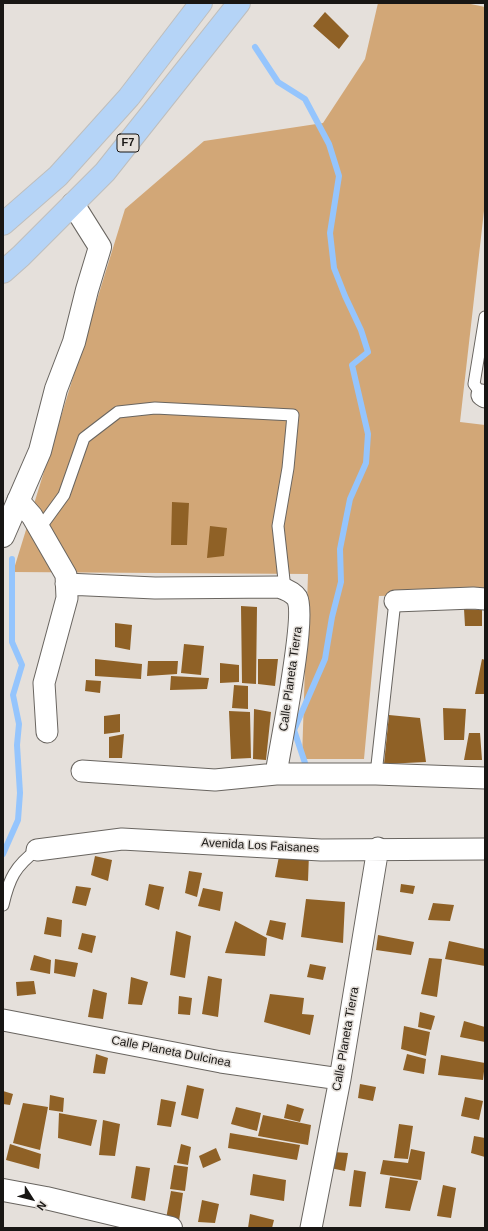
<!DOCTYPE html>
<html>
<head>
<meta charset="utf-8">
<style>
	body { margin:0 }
	#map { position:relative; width:488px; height:1231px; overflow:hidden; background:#e5e0db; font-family:Arial,sans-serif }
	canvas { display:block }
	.frame { position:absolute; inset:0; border:4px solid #181614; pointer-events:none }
	.north { position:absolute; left:12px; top:1179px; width:40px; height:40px; -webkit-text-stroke:3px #e5e0db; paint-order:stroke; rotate:126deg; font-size:11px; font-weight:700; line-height:16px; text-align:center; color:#181614 }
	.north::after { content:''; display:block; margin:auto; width:14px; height:18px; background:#181614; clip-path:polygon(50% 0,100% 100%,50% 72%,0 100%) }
</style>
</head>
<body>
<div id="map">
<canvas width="488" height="1231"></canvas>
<div class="frame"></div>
<div class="north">N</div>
</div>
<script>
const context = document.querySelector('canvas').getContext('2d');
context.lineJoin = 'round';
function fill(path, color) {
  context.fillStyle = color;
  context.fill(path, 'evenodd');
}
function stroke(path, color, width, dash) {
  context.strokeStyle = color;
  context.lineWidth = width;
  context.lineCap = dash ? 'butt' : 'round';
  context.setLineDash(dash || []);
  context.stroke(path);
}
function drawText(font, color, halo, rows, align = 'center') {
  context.font = font + ' Arial,sans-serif';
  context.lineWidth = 3;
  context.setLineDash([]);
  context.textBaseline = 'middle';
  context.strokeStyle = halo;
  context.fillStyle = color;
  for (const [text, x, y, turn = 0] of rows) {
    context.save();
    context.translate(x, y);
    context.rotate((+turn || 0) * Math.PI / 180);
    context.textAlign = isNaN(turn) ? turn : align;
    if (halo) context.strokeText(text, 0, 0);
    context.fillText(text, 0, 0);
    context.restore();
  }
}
fill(new Path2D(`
	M 378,3 L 466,3 L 485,7 L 485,202 L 460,422 L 485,425 L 485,593 L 379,596 L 364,759 L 302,759 L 308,574 L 13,572 L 125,209 L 204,141 L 323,123 L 365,59 Z`), '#d2a777');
stroke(new Path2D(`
	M 255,47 L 278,82 L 305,99 L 329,144 L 339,176 L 330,233 L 334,268 L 345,296 L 361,330 L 368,352 L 352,365 L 368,434 L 366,463 L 350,499 L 340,549 L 341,582 L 332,617 L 325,659 L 294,730 L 305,763
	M 3,854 L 18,820 L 20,793 L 17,745 L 19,724 L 13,695 L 22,665 L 12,642 L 12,559`), '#95c5fd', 6);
fill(new Path2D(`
	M 325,12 L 349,36 L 339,49 L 313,26 Z
	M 172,502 L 189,503 L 187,545 L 171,545 Z
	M 210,526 L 227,528 L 224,556 L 207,558 Z
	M 241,606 L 257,607 L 256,684 L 242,683 Z
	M 464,609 L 482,610 L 482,626 L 465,626 Z
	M 115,623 L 132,625 L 130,650 L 115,647 Z
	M 184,644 L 204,646 L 201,675 L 181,673 Z
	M 95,659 L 142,664 L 141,679 L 95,676 Z
	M 258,659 L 278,659 L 275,686 L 258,684 Z
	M 482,659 L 485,660 L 485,694 L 475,694 Z
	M 148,661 L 178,661 L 177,674 L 147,676 Z
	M 220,663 L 239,665 L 239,682 L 220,683 Z
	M 171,676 L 209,678 L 207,689 L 170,690 Z
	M 86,680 L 101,681 L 100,693 L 85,691 Z
	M 234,685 L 248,686 L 248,709 L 232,708 Z
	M 443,708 L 466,709 L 464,740 L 444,740 Z
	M 254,709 L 271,712 L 266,760 L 253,759 Z
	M 229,711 L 250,712 L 251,758 L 231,759 Z
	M 120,714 L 120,732 L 104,734 L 104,716 Z
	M 389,715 L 420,718 L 426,762 L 384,764 Z
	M 469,733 L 480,733 L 482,760 L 464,760 Z
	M 124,734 L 122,758 L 109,758 L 109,737 Z
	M 280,851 L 309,854 L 308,881 L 275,877 Z
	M 95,856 L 112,860 L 108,881 L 91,875 Z
	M 189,871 L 202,873 L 197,897 L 185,893 Z
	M 149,884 L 164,887 L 159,910 L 145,905 Z
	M 401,884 L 415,886 L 413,894 L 400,892 Z
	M 76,886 L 91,888 L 86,906 L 72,903 Z
	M 203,888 L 223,892 L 220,911 L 198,906 Z
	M 306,899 L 345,902 L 343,943 L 301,937 Z
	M 433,903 L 454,905 L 450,921 L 428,920 Z
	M 47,917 L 62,920 L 61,937 L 44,934 Z
	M 270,920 L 286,923 L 283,940 L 266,935 Z
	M 235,921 L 267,938 L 265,956 L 225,953 Z
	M 176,931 L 191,936 L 185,978 L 170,975 Z
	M 82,933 L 96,936 L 92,953 L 78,949 Z
	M 378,935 L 414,942 L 411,955 L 376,950 Z
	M 449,941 L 485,949 L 485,966 L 445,959 Z
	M 34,955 L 51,960 L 50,974 L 30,970 Z
	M 429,958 L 442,959 L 437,997 L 421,994 Z
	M 55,959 L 78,963 L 75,977 L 54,973 Z
	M 310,964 L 326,967 L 323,980 L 307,977 Z
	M 208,976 L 222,979 L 218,1017 L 202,1014 Z
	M 131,977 L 148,982 L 142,1005 L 128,1004 Z
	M 34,981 L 36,994 L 17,996 L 16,982 Z
	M 93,989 L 107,993 L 103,1019 L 88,1017 Z
	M 270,994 L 304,998 L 302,1014 L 314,1015 L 310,1035 L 264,1022 Z
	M 179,996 L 192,998 L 190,1015 L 178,1014 Z
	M 420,1012 L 435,1016 L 431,1030 L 418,1027 Z
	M 464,1021 L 485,1027 L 485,1042 L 460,1037 Z
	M 404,1026 L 430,1032 L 426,1056 L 401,1049 Z
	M 96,1054 L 108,1058 L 105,1074 L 93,1073 Z
	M 407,1054 L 426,1059 L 424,1074 L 403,1070 Z
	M 441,1055 L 485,1063 L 483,1080 L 438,1075 Z
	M 360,1084 L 376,1087 L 373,1101 L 358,1098 Z
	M 187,1085 L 204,1089 L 198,1119 L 181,1115 Z
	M 3,1091 L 13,1094 L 10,1105 L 3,1104 Z
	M 50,1095 L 64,1098 L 63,1112 L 49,1110 Z
	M 465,1097 L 483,1101 L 479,1120 L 461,1116 Z
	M 161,1099 L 176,1102 L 171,1127 L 157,1125 Z
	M 23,1103 L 48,1107 L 40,1150 L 13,1143 Z
	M 287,1104 L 304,1109 L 300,1122 L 284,1118 Z
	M 236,1107 L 261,1113 L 257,1131 L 231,1124 Z
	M 59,1113 L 97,1120 L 91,1146 L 58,1138 Z
	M 263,1115 L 311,1125 L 308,1145 L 258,1136 Z
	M 103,1120 L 120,1124 L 115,1156 L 99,1155 Z
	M 399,1124 L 413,1126 L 408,1159 L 394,1158 Z
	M 230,1133 L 300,1145 L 297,1160 L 228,1148 Z
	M 474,1136 L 485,1138 L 485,1157 L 471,1153 Z
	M 10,1144 L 41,1154 L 39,1169 L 6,1160 Z
	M 181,1144 L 191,1147 L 188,1165 L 177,1163 Z
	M 216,1148 L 221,1160 L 203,1168 L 199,1156 Z
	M 411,1149 L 425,1152 L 421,1180 L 380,1174 L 383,1160 L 408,1163 Z
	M 333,1152 L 348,1153 L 345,1171 L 330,1168 Z
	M 174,1165 L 188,1167 L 185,1191 L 170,1189 Z
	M 136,1166 L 150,1168 L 145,1201 L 131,1198 Z
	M 354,1170 L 366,1172 L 361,1207 L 349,1206 Z
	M 253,1174 L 286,1180 L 284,1201 L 250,1195 Z
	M 390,1177 L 418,1181 L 410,1211 L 385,1208 Z
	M 443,1185 L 456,1188 L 451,1218 L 437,1216 Z
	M 171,1191 L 183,1193 L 179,1221 L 166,1219 Z
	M 202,1200 L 219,1204 L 215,1223 L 198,1222 Z
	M 250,1214 L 274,1220 L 272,1228 L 248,1228 Z`), '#8f6126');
const lane = new Path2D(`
	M 482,395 L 474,384 L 485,317
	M 40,528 L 64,495 L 84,438 L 118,412 L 155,408 L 293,415 L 288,468 L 278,526 L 285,589
	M 376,774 L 395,601
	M 3,905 C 9,879 15,866 37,850`);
const street = new Path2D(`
	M 482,395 L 485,397
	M 18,500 L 32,516 L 66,575 L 67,598 L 44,683 L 47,732
	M 66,584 L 155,588 L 279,587 C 285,589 293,592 297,598 C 307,616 280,747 276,774
	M 395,601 L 473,598 L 485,599
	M 82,771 L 215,780 L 276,774 L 376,774 L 485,778
	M 37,850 L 122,839 L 321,850 L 485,849
	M 3,1020 L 221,1062 L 340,1079
	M 311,1228 L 340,1079 L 378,848`);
const secondary = new Path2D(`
	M 3,536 L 40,451 L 56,389 L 74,342 L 87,290 L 100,247 L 73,204
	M 3,1190 L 46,1198 L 171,1228`);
const highway = new Path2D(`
	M 3,224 L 58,176 L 129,97 L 201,3
	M 3,272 L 21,256 L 105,172 L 239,3`);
stroke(lane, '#696560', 13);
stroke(street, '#696560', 23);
stroke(secondary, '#696560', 24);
stroke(highway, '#bebebd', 24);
stroke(lane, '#fff', 11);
stroke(street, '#fff', 21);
stroke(secondary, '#fff', 22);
stroke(highway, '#b5d4f7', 22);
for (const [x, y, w] of [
	[128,143,22]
]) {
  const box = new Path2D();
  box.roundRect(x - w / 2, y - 9, w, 18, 3);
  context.fillStyle = '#e5e0db';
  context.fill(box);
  stroke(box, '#181614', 1);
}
drawText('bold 11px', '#181614', null, [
	["F7",128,143]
]);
drawText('12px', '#181614', '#e5e0db', [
	["Calle Planeta Tierra",291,679,-82],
	["Avenida Los Faisanes",260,846,3],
	["Calle Planeta Tierra",346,1039,-80],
	["Calle Planeta Dulcinea",171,1052,11]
]);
</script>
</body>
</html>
